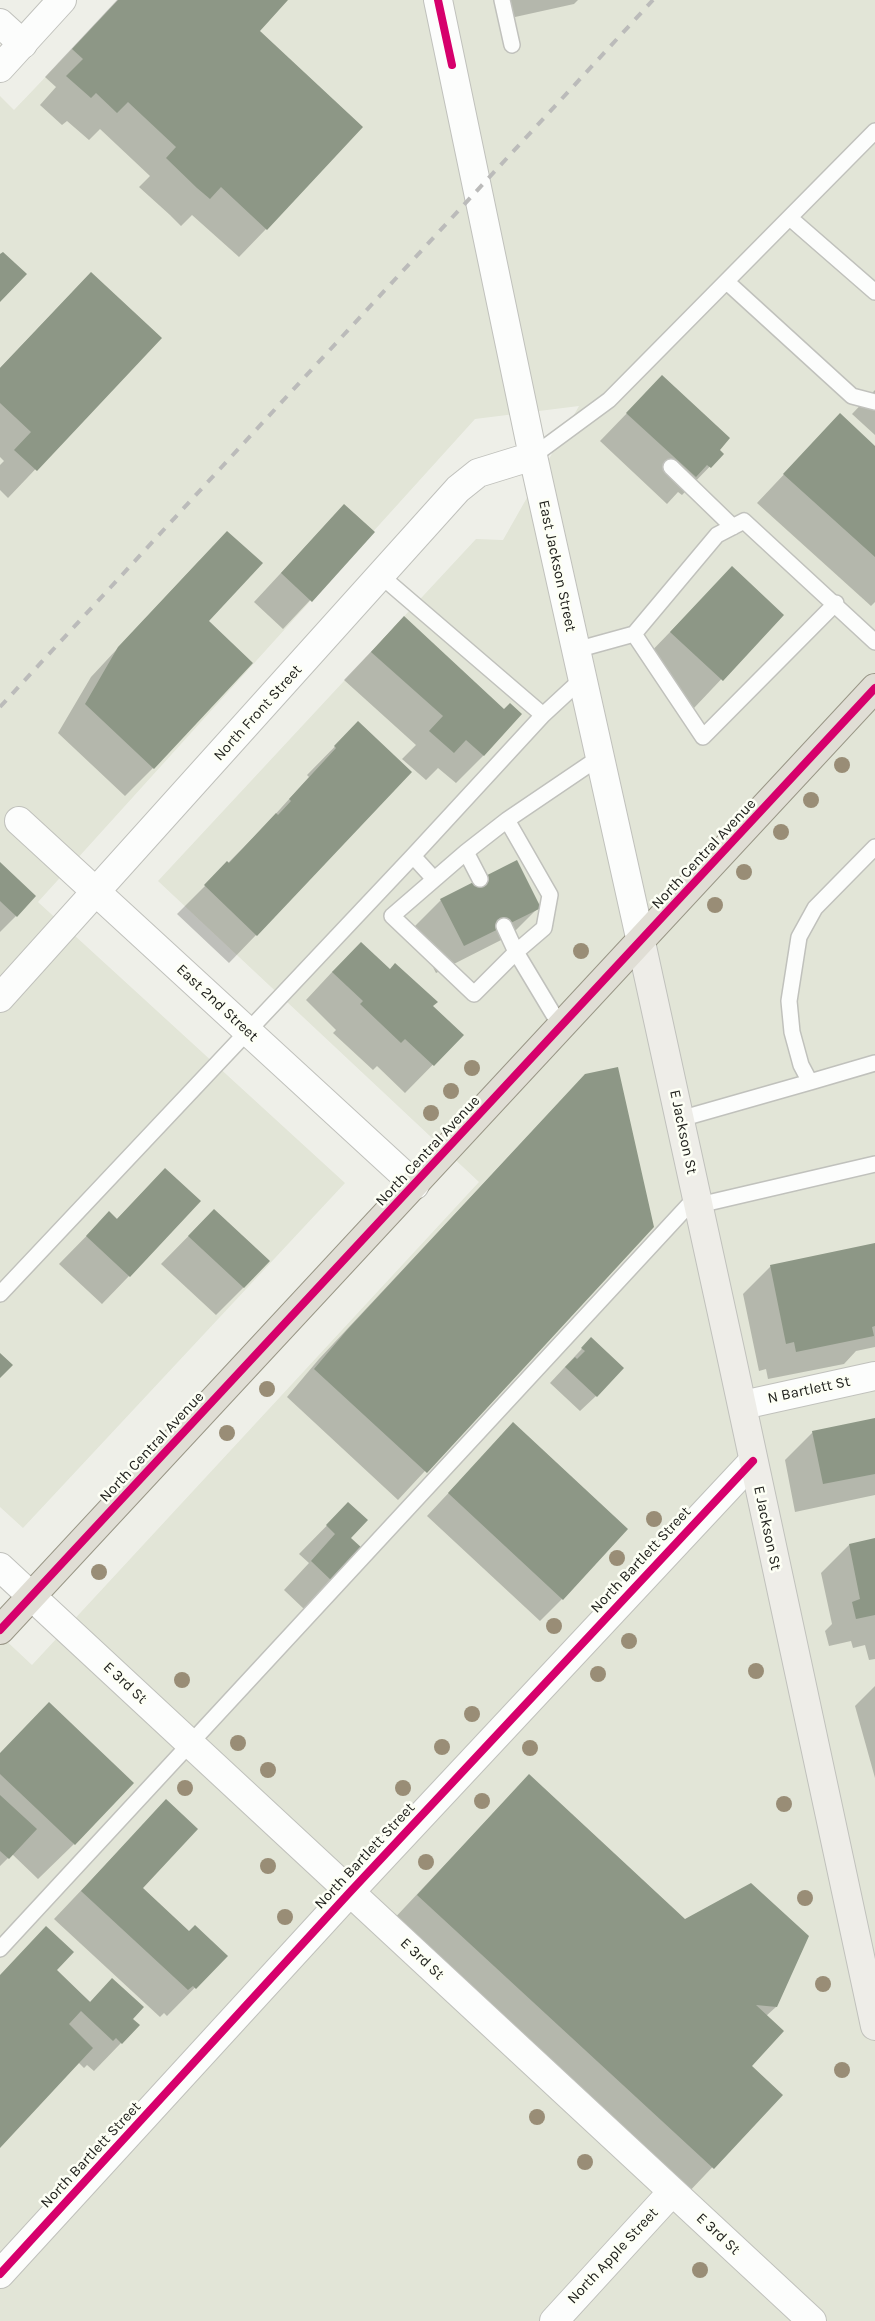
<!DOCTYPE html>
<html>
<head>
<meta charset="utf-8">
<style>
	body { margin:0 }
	canvas { display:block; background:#eeefe8 }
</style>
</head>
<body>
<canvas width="875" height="2321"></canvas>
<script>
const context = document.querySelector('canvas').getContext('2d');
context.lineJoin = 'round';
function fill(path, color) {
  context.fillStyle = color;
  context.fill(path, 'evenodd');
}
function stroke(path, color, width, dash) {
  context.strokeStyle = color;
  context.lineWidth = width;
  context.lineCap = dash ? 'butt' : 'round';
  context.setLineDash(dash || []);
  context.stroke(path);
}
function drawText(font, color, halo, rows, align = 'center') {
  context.font = font + ' Karla,sans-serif';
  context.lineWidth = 5;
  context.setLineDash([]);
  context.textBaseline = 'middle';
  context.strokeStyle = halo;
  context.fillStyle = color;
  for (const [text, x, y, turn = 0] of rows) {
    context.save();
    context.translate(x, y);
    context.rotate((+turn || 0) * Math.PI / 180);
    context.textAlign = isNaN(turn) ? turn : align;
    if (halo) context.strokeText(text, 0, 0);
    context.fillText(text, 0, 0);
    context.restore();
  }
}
fill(new Path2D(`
	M 119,0 L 875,0 L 875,2321 L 0,2321 L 0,1635 L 32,1665 L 479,1182 L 158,881 L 476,539 L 503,540 L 579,406 L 475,419 L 38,902 L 345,1183 L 23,1528 L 0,1507 L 0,96 L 14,110 Z`), '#e2e5d7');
fill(new Path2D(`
	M 117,0 L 287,0 L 258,31 L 266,229 L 239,257 L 192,215 L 181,226 L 170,215 L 139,187 L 150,176 L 100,129 L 89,140 L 67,121 L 62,125 L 40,105 L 56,87 L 45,77 Z
	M 501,0 L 578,0 L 574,4 L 506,19 Z
	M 91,273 L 160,338 L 8,498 L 0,490 L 0,465 L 4,461 L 0,457 L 0,368 Z
	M 662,377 L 722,454 L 682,495 L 678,492 L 667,504 L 600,441 Z
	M 875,390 L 875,435 L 852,414 Z
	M 840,415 L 875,447 L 875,602 L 871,606 L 757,503 Z
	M 344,505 L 374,532 L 283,629 L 254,602 Z
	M 200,560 L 153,768 L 125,796 L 58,733 L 91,677 Z
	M 732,568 L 782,615 L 694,708 L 643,660 Z
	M 404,617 L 484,755 L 456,783 L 438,768 L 426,780 L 402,759 L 416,745 L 344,680 Z
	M 358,723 L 256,935 L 229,963 L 177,914 L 263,828 L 309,777 L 307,775 Z
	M 516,862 L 539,907 L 511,935 L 436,973 L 413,928 L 441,900 Z
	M 0,864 L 16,916 L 0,932 Z
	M 333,971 L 432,1006 L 462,1035 L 405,1093 L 377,1066 L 373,1070 L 333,1033 L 336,1030 L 306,1000 Z
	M 558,1104 L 652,1226 L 398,1500 L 287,1397 L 319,1359 Z
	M 165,1169 L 129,1276 L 102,1304 L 59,1264 L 109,1213 L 116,1220 Z
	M 214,1210 L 244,1287 L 216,1315 L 161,1264 Z
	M 875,1244 L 875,1347 L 856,1351 L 844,1364 L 768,1379 L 766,1369 L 759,1371 L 743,1294 L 771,1266 Z
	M 591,1339 L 596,1396 L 580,1411 L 550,1383 Z
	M 875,1420 L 875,1495 L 795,1512 L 785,1460 L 813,1432 Z
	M 513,1424 L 562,1599 L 540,1621 L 427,1516 Z
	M 348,1504 L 332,1581 L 304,1609 L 284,1590 L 309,1563 L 299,1554 Z
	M 875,1539 L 875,1659 L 869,1660 L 865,1645 L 853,1648 L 851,1641 L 829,1646 L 825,1631 L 832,1624 L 821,1573 L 849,1545 Z
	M 875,1686 L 875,1778 L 855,1706 Z
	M 0,1753 L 74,1844 L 38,1879 L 12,1854 L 0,1866 Z
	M 166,1801 L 141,1888 L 189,1933 L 226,1956 L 167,2016 L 164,2013 L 160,2017 L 54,1919 Z
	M 502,1804 L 776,2007 L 766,2016 L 750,2066 L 781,2095 L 685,2196 L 390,1923 Z
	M 55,1970 L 90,2002 L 131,2019 L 121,2043 L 94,2071 L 87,2065 L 84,2068 L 78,2062 L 0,2146 L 0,1975 Z`), '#0003');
fill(new Path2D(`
	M 118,0 L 288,0 L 260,31 L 363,127 L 267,230 L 221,187 L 210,199 L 197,188 L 166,158 L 176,147 L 128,102 L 117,113 L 96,93 L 91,98 L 66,76 L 83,59 L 72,49 Z
	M 3,252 L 27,274 L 0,302 L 0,254 Z
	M 91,272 L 162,338 L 37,471 L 14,450 L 31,432 L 0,403 L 0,368 Z
	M 662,375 L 730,438 L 720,450 L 724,454 L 711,468 L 707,465 L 696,477 L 626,413 Z
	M 840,413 L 875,446 L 875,557 L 783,474 Z
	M 344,504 L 375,532 L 312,602 L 281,573 Z
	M 227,531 L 263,563 L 209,621 L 253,663 L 154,769 L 85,704 L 118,647 Z
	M 732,566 L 784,615 L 723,681 L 670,632 Z
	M 404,616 L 504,709 L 510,703 L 522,714 L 484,756 L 466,740 L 454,753 L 429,731 L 443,716 L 371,652 Z
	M 358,721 L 412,772 L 257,936 L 204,885 L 227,861 L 229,863 L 276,813 L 278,815 L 291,801 L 289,799 L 336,748 L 334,746 Z
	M 517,860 L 541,908 L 464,946 L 440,899 Z
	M 0,862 L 36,896 L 17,917 L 0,901 Z
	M 361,942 L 390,969 L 395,963 L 438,1002 L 433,1006 L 464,1035 L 434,1066 L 405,1039 L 401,1043 L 360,1004 L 363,1001 L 332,972 Z
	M 618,1067 L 654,1227 L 427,1473 L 314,1369 L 347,1330 L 585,1074 Z
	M 165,1168 L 201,1201 L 130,1277 L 86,1236 L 109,1211 L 117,1219 Z
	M 214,1209 L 270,1261 L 244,1288 L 188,1236 Z
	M 875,1243 L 875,1326 L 872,1327 L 874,1336 L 796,1352 L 794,1342 L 786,1344 L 770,1265 Z
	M 591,1337 L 624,1368 L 597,1397 L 565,1367 L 575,1357 L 577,1359 L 585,1351 L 581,1348 Z
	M 0,1353 L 13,1365 L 0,1378 Z
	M 875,1418 L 875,1474 L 823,1484 L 812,1431 Z
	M 513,1422 L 628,1529 L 563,1600 L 448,1493 Z
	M 348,1502 L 368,1520 L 351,1538 L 363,1549 L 333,1582 L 311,1561 L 335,1534 L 326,1525 Z
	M 875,1538 L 875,1615 L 856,1619 L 852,1602 L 860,1599 L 849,1544 Z
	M 49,1702 L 134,1783 L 75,1845 L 0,1774 L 0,1753 Z
	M 529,1774 L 685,1919 L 751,1883 L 809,1936 L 777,2007 L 756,2005 L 784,2031 L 752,2066 L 783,2095 L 714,2169 L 417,1895 Z
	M 0,1795 L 37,1829 L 9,1859 L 0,1851 Z
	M 166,1799 L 198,1829 L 143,1888 L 189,1931 L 195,1925 L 228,1956 L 196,1989 L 193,1986 L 188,1990 L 81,1891 Z
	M 46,1926 L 74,1952 L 57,1970 L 90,2002 L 112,1978 L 144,2007 L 133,2019 L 140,2025 L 122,2044 L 116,2038 L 113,2041 L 81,2011 L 69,2024 L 93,2048 L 0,2148 L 0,1975 Z`), '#8d9786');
const service = new Path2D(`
	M 502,0 L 512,45
	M 790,218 L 875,292
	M 727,282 L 852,396 L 875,402
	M 533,456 L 609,400 L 875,131
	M 671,467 L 733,527
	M 380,575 L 543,715
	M 836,603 L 703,737 L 634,634 L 717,535 L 744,521 L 875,642
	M 576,650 L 634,634
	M 466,852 L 480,879
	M 413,856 L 434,879
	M 504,926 L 516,952 L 474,994 L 392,916 L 466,852 L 507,820
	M 561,1027 L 516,952 L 544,928 L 550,895 L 507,820 L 600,757
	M 810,1082 L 875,1063
	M 680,1119 L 810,1082 L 801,1065 L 792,1032 L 789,1001 L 799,937 L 815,908 L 875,847
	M 699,1205 L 875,1164
	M 0,1294 L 413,856 L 543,715 L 583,678
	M 0,1949 L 697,1196`);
const minor = new Path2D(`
	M 0,23 L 23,44
	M 19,821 L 415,1185
	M 743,1405 L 875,1376
	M 0,1567 L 812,2321
	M 0,2274 L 350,1892 L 753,1461
	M 554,2321 L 672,2192`);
const tertiary = new Path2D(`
	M 438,0 L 533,456 L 641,942
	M 0,68 L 62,0
	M 0,998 L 458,489 L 478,473 L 533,456`);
const secondary = new Path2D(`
	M 641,942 C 721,1303 797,1664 875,2026`);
const primary = new Path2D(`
	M 0,1630 L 875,688`);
stroke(service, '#c0c1bc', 18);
stroke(minor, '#c0c1bc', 30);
stroke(tertiary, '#c0c1bc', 30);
stroke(secondary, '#c0c1bc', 30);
stroke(primary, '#999686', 30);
stroke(service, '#fcfdfc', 15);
stroke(minor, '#fcfdfc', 28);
stroke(tertiary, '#fcfdfc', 28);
stroke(secondary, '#eeede8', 28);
stroke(primary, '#e0ded5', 28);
stroke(new Path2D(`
	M 0,707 L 653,0`), '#bbbbba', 4, [9, 9]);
stroke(new Path2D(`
	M 438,0 L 452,65
	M 0,1630 L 875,688
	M 0,2274 L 350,1892 L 753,1461`), '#d6006c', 8);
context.fillStyle = '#998d76';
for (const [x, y] of [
	[842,765],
	[811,800],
	[781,832],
	[744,872],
	[715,905],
	[581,951],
	[472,1068],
	[451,1091],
	[431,1113],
	[267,1389],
	[227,1433],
	[654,1519],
	[617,1558],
	[99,1572],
	[554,1626],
	[629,1641],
	[756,1671],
	[598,1674],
	[182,1680],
	[472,1714],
	[238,1743],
	[442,1747],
	[530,1748],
	[268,1770],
	[185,1788],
	[403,1788],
	[482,1801],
	[784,1804],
	[426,1862],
	[268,1866],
	[805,1898],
	[285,1917],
	[823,1984],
	[842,2070],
	[537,2117],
	[585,2162],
	[700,2270]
]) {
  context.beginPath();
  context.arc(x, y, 8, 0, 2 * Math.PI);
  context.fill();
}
drawText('15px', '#1c1d19', '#fdfff5', [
	["East Jackson Street",557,566,78],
	["North Front Street",258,713,-48],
	["North Central Avenue",704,854,-47],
	["East 2nd Street",217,1003,43],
	["E Jackson St",683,1132,78],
	["North Central Avenue",428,1151,-47],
	["N Bartlett St",809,1390,-12],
	["North Central Avenue",152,1447,-47],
	["E Jackson St",767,1528,78],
	["North Bartlett Street",641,1560,-47],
	["E 3rd St",125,1683,43],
	["North Bartlett Street",365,1856,-47],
	["E 3rd St",422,1959,43],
	["North Bartlett Street",91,2155,-47],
	["E 3rd St",718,2234,43],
	["North Apple Street",613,2256,-47]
]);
</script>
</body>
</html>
